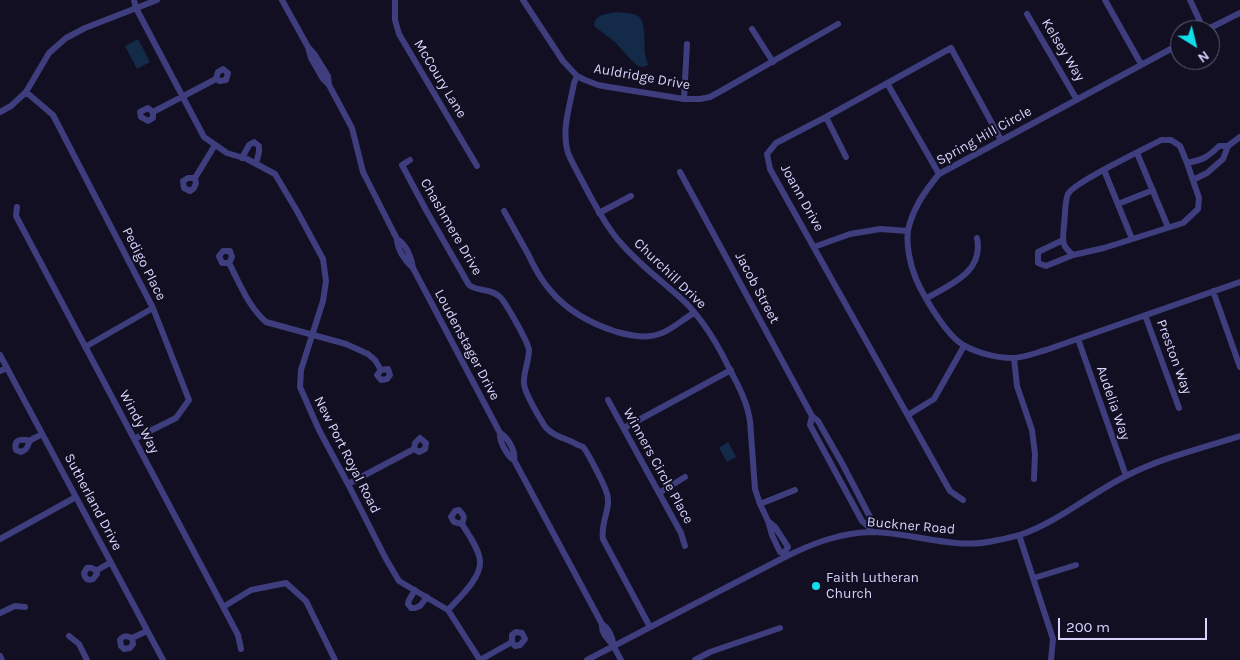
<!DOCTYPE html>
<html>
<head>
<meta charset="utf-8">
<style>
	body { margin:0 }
	#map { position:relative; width:1240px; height:660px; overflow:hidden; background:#120f22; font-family:Karla,sans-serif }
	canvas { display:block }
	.north { position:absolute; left:1170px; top:20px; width:50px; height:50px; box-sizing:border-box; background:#120f22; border:1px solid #605e79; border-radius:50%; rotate:144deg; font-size:14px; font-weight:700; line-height:20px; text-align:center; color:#d6d4fc }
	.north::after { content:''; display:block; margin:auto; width:18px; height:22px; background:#10dfeb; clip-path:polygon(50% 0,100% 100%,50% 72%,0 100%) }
	.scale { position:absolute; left:1058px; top:618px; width:149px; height:22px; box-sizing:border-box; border:2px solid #d6d4fc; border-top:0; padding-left:6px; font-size:15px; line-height:18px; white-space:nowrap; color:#d6d4fc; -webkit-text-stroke:4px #120f22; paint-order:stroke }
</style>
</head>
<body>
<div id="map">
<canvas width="1240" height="660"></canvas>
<div class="north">N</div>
<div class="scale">200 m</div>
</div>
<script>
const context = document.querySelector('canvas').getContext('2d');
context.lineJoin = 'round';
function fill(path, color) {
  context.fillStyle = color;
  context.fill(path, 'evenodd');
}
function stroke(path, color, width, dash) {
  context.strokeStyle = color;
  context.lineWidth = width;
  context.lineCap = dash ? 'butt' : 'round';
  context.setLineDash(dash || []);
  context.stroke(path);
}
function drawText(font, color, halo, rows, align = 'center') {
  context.font = font + ' Karla,sans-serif';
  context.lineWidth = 4;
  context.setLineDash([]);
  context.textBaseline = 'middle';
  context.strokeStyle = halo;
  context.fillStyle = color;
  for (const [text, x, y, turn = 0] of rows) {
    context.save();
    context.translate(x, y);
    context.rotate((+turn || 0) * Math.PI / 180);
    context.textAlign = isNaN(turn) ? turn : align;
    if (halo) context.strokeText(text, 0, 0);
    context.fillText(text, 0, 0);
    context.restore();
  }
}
fill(new Path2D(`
	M 614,12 C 622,13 631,12 638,16 C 646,20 644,45 645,54 C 646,57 647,61 648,65 L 643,67 L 638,66 L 630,59 L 615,42 L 594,26 C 595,14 605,15 614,12 Z
	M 138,39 L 150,62 L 137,69 L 125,46 Z
	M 728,442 L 736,457 L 727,462 L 719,448 Z`), '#132a48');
stroke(new Path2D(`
	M 134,0 L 136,8 L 157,48 L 204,137 L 227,153 L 247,159 L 275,174 L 297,211 L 323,259 L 326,281 L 323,301 L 301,370 L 300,387 L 319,430 L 348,484 L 386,559 L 399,581 L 448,610 L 480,660
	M 282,0 L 308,47 L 311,58 L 323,79 L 329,85
	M 395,0 L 395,20 L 399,34 L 477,166
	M 523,0 L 563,61 L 577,76 L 585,80 L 598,85 L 609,87 L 684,99 L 700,99 L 710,97 L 721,91 L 838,24
	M 1105,0 L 1141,64
	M 1190,0 L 1204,30
	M 1027,14 L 1077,100
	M 752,29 L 773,62
	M 1206,30 L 1240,13
	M 1180,44 L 939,174 C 925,191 913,208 908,230 C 906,245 910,265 916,279 C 924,297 947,337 965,346 C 978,353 997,358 1012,358 C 1024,358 1035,353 1046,350 L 1240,282
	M 308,47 L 315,55 L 328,76 L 329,85 L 352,128 L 363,172 L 397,239 C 397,249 405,261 413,268 L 500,433 C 508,437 516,452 514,460
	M 577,76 L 574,83 C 570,106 561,130 568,153 C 574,167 582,180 589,194 C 598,210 607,228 620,242 C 639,265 665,283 687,304 C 705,323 718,345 729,368 C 738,385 747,401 750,421 L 755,489 L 760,504 L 768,521
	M 887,83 L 939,174
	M 26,92 L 53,115 L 153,308 L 189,400 L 176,418 L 134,439
	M 684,99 L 687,44
	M 0,112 L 11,106 L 26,92 L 49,53 L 66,38 L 85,28 L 157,0
	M 153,112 L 153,118 L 148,121 L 141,117 L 140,112 L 148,108 L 153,112 L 216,79 L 220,81 L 226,80 L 228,73 L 223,69 L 218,72 L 216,79
	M 826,117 L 846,157
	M 1161,140 L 1171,140 L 1180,146 L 1187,163 L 1199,198 L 1198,209 L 1183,223 L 1104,248 L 1073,255 C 1060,244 1063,241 1064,225 C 1065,218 1065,199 1068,194 C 1074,182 1145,149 1161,140 Z
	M 1228,146 L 1240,137
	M 1137,153 L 1168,227
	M 242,158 L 249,145 L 254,142 L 259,146 L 259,152 L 256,164
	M 410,160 L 402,165 L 426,210 L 469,285 C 478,292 491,288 500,297 C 506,303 528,342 529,350 C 529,362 523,372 524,384 C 525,394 538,415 544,425 C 550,435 565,438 576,444 C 578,445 581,446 583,447 C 587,451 604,484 606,491 C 613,506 600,522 603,539 L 650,627
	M 1187,163 C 1203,160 1208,157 1219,146 L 1228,146 L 1223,159 L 1207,173 L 1193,180
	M 1104,170 L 1132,239
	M 680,172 L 812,416 L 818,421 L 843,465 L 871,519 L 869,526
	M 195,178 L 196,183 L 194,188 L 190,191 L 184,188 L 183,181 L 188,178 L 195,178 L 215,145
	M 1118,204 L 1153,190
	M 17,207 L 16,216 L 238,635 L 241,649
	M 504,211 C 512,225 520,240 528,254 C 534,267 541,280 550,290 C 567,311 592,324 617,332 C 632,336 647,339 662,333 C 674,328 683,319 694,313
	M 599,213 L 631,196
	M 397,239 C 406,244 412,258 413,268
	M 1063,240 L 1038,252 L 1038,263 L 1046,266 L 1073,255
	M 814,247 L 850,234 L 880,229 L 908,231
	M 229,263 L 232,257 L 230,251 L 223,251 L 219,256 L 222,263 L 229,263 C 240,284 248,306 266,322 L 346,344 L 368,354 L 375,360 L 381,370 L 377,375 L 381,380 L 387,379 L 390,375 L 388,369 L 381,370
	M 1213,291 L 1240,367
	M 927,298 C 951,284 984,272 977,238
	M 1145,315 L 1179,408
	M 1078,339 L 1126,476
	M 85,347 L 153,308
	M 0,355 L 163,660
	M 1014,358 L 1017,386 L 1032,430 L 1035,454 L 1034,479
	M 0,371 L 7,368
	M 608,400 L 681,533 L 685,546
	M 908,415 L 934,399 L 964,346
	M 812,416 L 810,425 L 862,521 L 870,528
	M 624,428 L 731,370
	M 500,433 C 499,441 507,456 514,460 L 602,624 C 610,629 612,638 614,646
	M 30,441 C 23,439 13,438 16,450 L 21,452 C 30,449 26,445 31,440 C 34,438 39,436 42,434
	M 348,484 L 414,449 L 419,452 L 425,449 L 426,443 L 420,438 L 415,443 L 414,449
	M 659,493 L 685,477
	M 963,500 L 950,491 L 770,169 L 767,154 L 776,143 L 826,117 L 951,48 L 1001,140
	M 760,504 L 795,490
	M 1019,535 L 1053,639 L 1051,660
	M 0,539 L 76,497
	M 784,553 L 788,547 L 775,527 L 768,521 L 772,535 L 780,552 L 784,553 L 786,556
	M 96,571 L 97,574 L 93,579 C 88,581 85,579 84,573 L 87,568 C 91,567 93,568 96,571 L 111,562
	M 1034,578 L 1076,565
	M 415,590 L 409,600 L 408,604 L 411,608 L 415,608 L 420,606 L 427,597
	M 223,607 L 251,590 L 286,583 L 306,601 L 335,660
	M 448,610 C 459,598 481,578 480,562 C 480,550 468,534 462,524 L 454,522 L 451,517 L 455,511 L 459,510 C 464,515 465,517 462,524
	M 0,613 L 15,606 L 25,607
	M 602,624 C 601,634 608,639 613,645 C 616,650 618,655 621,660
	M 516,632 L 522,633 L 525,639 L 520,645 L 515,646 L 512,642 L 512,635 Z
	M 69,636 L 79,644 L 87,660
	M 132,638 C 127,636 123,635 120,640 L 121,646 L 124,649 L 130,648 L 133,644 L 132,638 L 147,631
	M 0,656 L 2,660
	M 480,660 L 512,642
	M 587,660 L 783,558 C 811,544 841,532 873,532 C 915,533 956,551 998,540 C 1005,539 1012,537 1020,535 C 1058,522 1090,494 1126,476 C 1161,458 1202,448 1240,436
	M 695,660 L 710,652 L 780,628`), '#3e3e7e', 6);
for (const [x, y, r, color] of [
	[816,586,5,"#10dfeb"]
]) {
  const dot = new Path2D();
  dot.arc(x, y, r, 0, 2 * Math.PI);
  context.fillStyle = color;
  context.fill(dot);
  stroke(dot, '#120f22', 2);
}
drawText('14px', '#d6d4fc', '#120f22', [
	["Kelsey Way",1063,50,59],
	["Auldridge Drive",642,77,10],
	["McCoury Lane",440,79,59],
	["Spring Hill Circle",984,136,-29],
	["Joann Drive",802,198,61],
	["Chashmere Drive",451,227,60],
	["Pedigo Place",144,264,63],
	["Churchill Drive",670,274,44],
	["Jacob Street",757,288,62],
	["Loudenstager Drive",467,345,62],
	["Preston Way",1174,357,70],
	["Audelia Way",1113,403,71],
	["Windy Way",139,422,62],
	["New Port Royal Road",347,455,63],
	["Winners Circle Place",658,466,61],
	["Sutherland Drive",93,502,62],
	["Buckner Road",911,526,5]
]);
drawText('14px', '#d6d4fc', '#120f22', [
	["Faith Lutheran",826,578],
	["Church",826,594]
], 'left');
</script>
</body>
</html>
